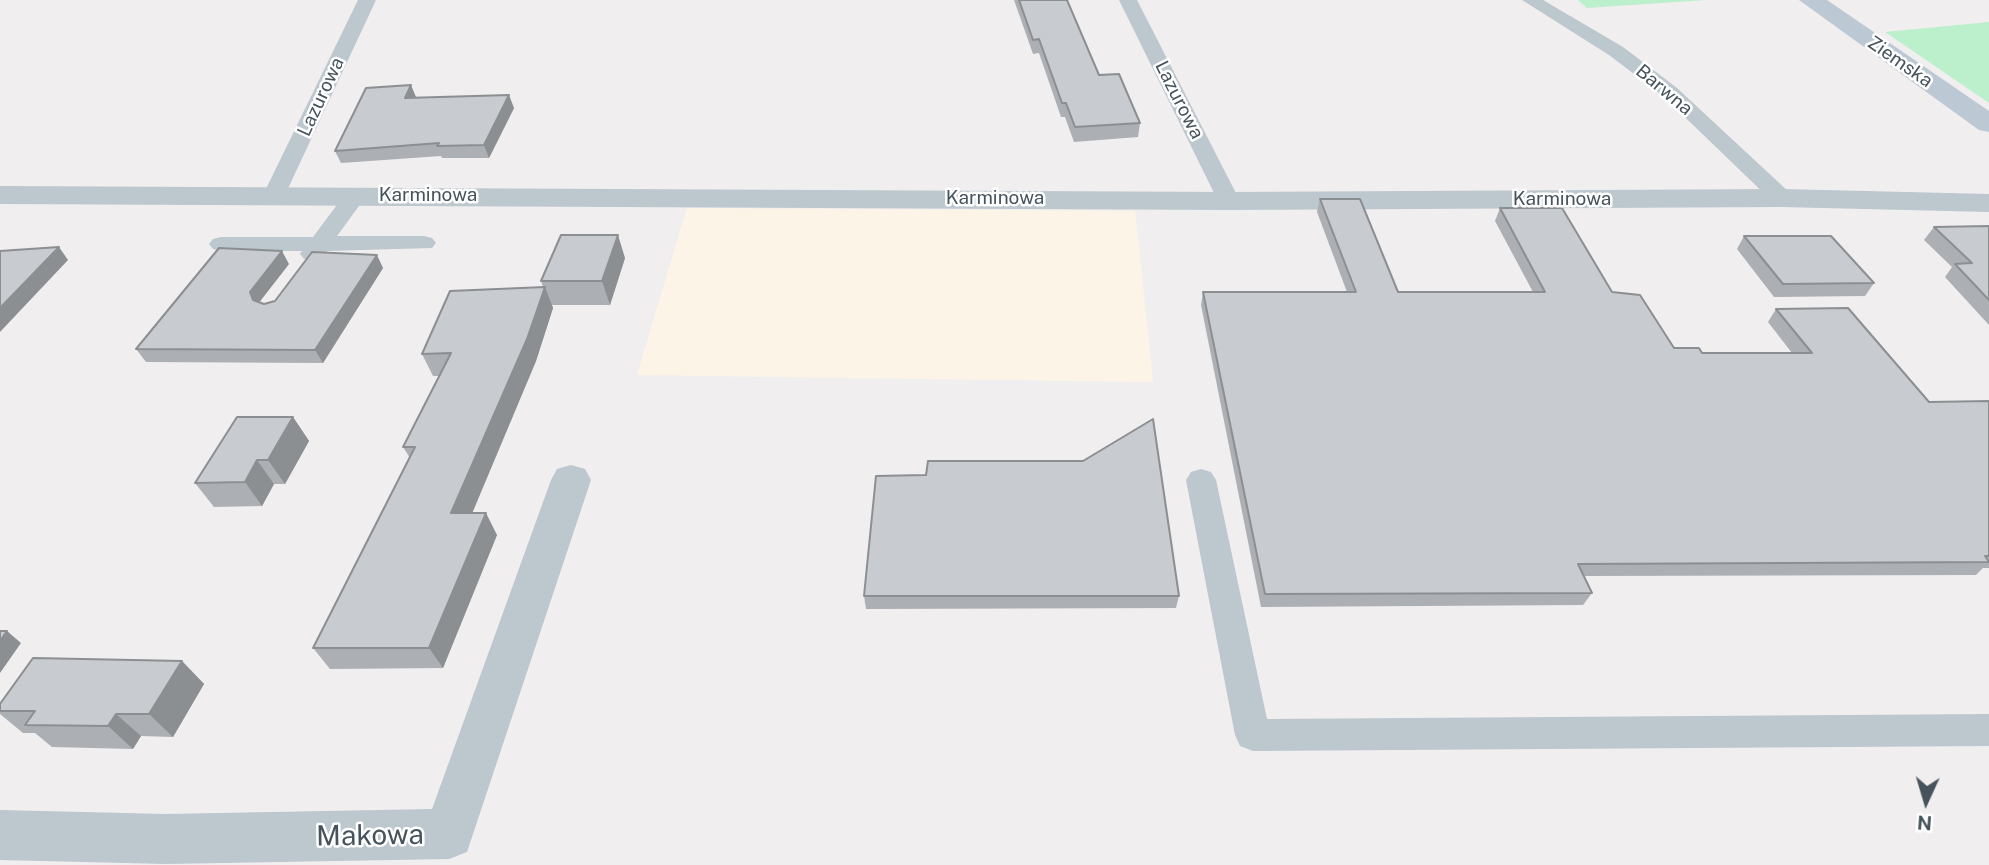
<!DOCTYPE html>
<html>
<head>
<meta charset="utf-8">
<style>
	body { margin:0 }
	#map { position:relative; width:1989px; height:865px; overflow:hidden; background:#f1eeef; font-family:"Public Sans",sans-serif }
	canvas { display:block }
	.north { position:absolute; left:1891px; top:767px; width:70px; height:70px; -webkit-text-stroke:5px #fff; paint-order:stroke; rotate:184deg; font-size:19px; font-weight:700; line-height:28px; text-align:center; color:#46535c }
	.north::after { content:''; display:block; margin:auto; width:24px; height:32px; background:#46535c; clip-path:polygon(50% 0,100% 100%,50% 72%,0 100%) }
</style>
</head>
<body>
<div id="map">
<canvas width="1989" height="865"></canvas>
<div class="north">N</div>
</div>
<script>
const context = document.querySelector('canvas').getContext('2d');
context.lineJoin = 'round';
function fill(path, color) {
  context.fillStyle = color;
  context.fill(path, 'evenodd');
}
function stroke(path, color, width, dash) {
  context.strokeStyle = color;
  context.lineWidth = width;
  context.lineCap = dash ? 'butt' : 'round';
  context.setLineDash(dash || []);
  context.stroke(path);
}
function drawText(font, color, halo, rows, align = 'center') {
  context.font = font + ' "Public Sans",sans-serif';
  context.lineWidth = 5;
  context.setLineDash([]);
  context.textBaseline = 'middle';
  context.strokeStyle = halo;
  context.fillStyle = color;
  for (const [text, x, y, turn = 0] of rows) {
    context.save();
    context.translate(x, y);
    context.rotate((+turn || 0) * Math.PI / 180);
    context.textAlign = isNaN(turn) ? turn : align;
    if (halo) context.strokeText(text, 0, 0);
    context.fillText(text, 0, 0);
    context.restore();
  }
}
fill(new Path2D(`
	M 687,208 L 1135,211 L 1153,382 L 637,375 Z`), '#fcf5e7');
fill(new Path2D(`
	M 1578,0 L 1706,0 L 1587,8 Z
	M 1989,22 L 1989,103 L 1885,32 Z`), '#bcefcc');
fill(new Path2D(`
	M 358,0 L 376,0 L 285,195 L 282,200 L 266,200 L 263,195 Z
	M 1119,0 L 1137,0 L 1240,201 L 1237,206 L 1221,206 L 1218,201 Z
	M 1522,0 L 1543,0 L 1623,47 L 1677,88 L 1790,193 L 1793,198 L 1790,203 L 1774,203 L 1663,96 L 1609,55 Z
	M 356,188 L 364,190 L 367,195 L 337,236 L 424,236 L 432,238 L 436,243 L 432,248 L 327,251 C 320,260 315,262 304,259 L 300,254 L 302,251 L 221,251 L 213,249 L 209,244 L 213,239 L 221,237 L 313,237 L 348,190 Z
	M 1201,469 L 1211,472 L 1216,480 L 1267,719 L 1989,714 L 1989,746 L 1253,751 L 1240,746 L 1235,735 L 1186,480 L 1191,472 Z`), '#bcc7ce');
fill(new Path2D(`
	M 0,186 L 1229,192 L 1782,189 L 1989,194 L 1989,212 L 1782,207 L 1229,210 L 0,204 Z
	M 571,465 L 585,469 L 591,480 L 467,852 L 449,859 L 166,864 L 0,860 L 0,810 L 166,814 L 432,809 L 551,480 L 557,469 Z`), '#bcc7ce');
fill(new Path2D(`
	M 1799,0 L 1827,0 L 1989,111 L 1989,132 L 1979,130 Z`), '#bcc8d3');
fill(new Path2D(`
	M 1014,0 L 1067,0 L 1099,75 L 1140,123 L 1138,137 L 1074,142 L 1065,117 L 1061,117 L 1039,53 L 1033,54 Z
	M 416,97 L 416,98 L 514,108 L 489,158 L 442,158 L 441,156 L 341,163 L 335,151 Z
	M 1320,199 L 1398,292 L 1533,292 L 1495,221 L 1500,208 L 1612,292 L 1674,348 L 1702,353 L 1792,353 L 1768,322 L 1776,309 L 1929,402 L 1989,401 L 1989,568 L 1983,568 L 1976,575 L 1584,576 L 1592,593 L 1583,605 L 1261,607 L 1201,305 L 1203,292 L 1347,292 L 1317,212 Z
	M 1989,226 L 1989,325 L 1945,277 L 1952,267 L 1924,240 L 1934,227 Z
	M 1744,236 L 1874,283 L 1865,296 L 1774,297 L 1737,249 Z
	M 625,258 L 610,305 L 552,305 L 553,308 L 536,361 L 472,513 L 497,535 L 443,668 L 330,669 L 313,648 L 410,458 L 403,447 L 439,376 L 433,376 L 422,354 L 543,287 L 541,281 Z
	M 289,264 L 259,302 L 264,304 L 383,268 L 323,363 L 146,362 L 136,349 Z
	M 293,417 L 309,441 L 285,484 L 274,484 L 262,506 L 214,507 L 195,483 Z
	M 864,596 L 1179,596 L 1176,608 L 866,609 Z
	M 182,661 L 204,684 L 173,737 L 141,736 L 133,749 L 52,747 L 35,733 L 23,733 L 0,714 L 0,704 Z`), '#acafb4');
fill(new Path2D(`
	M 411,85 L 416,97 L 410,110 L 405,98 Z
	M 509,95 L 514,108 L 489,158 L 484,145 Z
	M 618,235 L 625,258 L 610,305 L 602,281 Z
	M 59,247 L 68,260 L 0,332 L 0,308 Z
	M 282,251 L 289,264 L 258,304 L 253,300 L 250,292 Z
	M 377,255 L 383,268 L 323,363 L 315,350 Z
	M 545,287 L 553,308 L 536,361 L 463,535 L 451,513 Z
	M 293,417 L 309,441 L 285,484 L 268,460 Z
	M 257,460 L 274,484 L 262,506 L 245,482 Z
	M 486,513 L 497,535 L 443,668 L 429,648 Z
	M 7,631 L 21,643 L 0,673 L 0,641 Z
	M 182,661 L 204,684 L 173,737 L 149,714 Z
	M 116,714 L 141,736 L 133,749 L 108,726 Z`), '#8c8f92');
const building = new Path2D(`
	M 1019,0 L 1067,0 L 1099,75 L 1119,74 L 1140,123 L 1075,127 L 1066,103 L 1062,103 L 1039,39 L 1033,40 Z
	M 411,85 L 405,98 L 509,95 L 484,145 L 437,146 L 439,143 L 335,151 L 366,88 Z
	M 1320,199 L 1360,199 L 1398,292 L 1545,292 L 1500,208 L 1562,208 L 1612,292 L 1640,295 L 1674,348 L 1699,348 L 1702,353 L 1812,353 L 1776,309 L 1848,308 L 1929,402 L 1989,401 L 1989,556 L 1985,556 L 1989,562 L 1578,564 L 1592,593 L 1265,594 L 1203,292 L 1356,292 Z
	M 1989,226 L 1989,300 L 1955,264 L 1972,263 L 1934,227 Z
	M 561,235 L 618,235 L 602,281 L 541,281 Z
	M 1744,236 L 1831,236 L 1874,283 L 1783,284 Z
	M 59,247 L 0,308 L 0,251 Z
	M 219,248 L 282,251 L 250,292 L 253,300 L 264,304 L 275,301 L 312,252 L 377,255 L 315,350 L 136,349 Z
	M 545,287 L 527,339 L 451,513 L 486,513 L 429,648 L 313,648 L 415,447 L 403,447 L 451,353 L 422,354 L 450,291 Z
	M 237,417 L 293,417 L 268,460 L 257,460 L 245,482 L 195,483 Z
	M 1153,419 L 1179,596 L 864,596 L 876,476 L 926,475 L 928,461 L 1083,461 Z
	M 0,631 L 7,631 L 0,641 Z
	M 33,658 L 182,661 L 149,714 L 116,714 L 108,726 L 25,725 L 35,711 L 0,711 L 0,704 Z`);
fill(building, '#c8ccd1');
stroke(building, '#8c8f92', 2);
drawText('19px', '#46535c', '#fff', [
	["Ziemska",1900,62,35],
	["Barwna",1664,90,40],
	["Lazurowa",321,97,-65],
	["Lazurowa",1179,100,63],
	["Karminowa",428,195],
	["Karminowa",995,198],
	["Karminowa",1562,199]
]);
drawText('28px', '#46535c', '#fff', [
	["Makowa",370,836,-1]
]);
</script>
</body>
</html>
